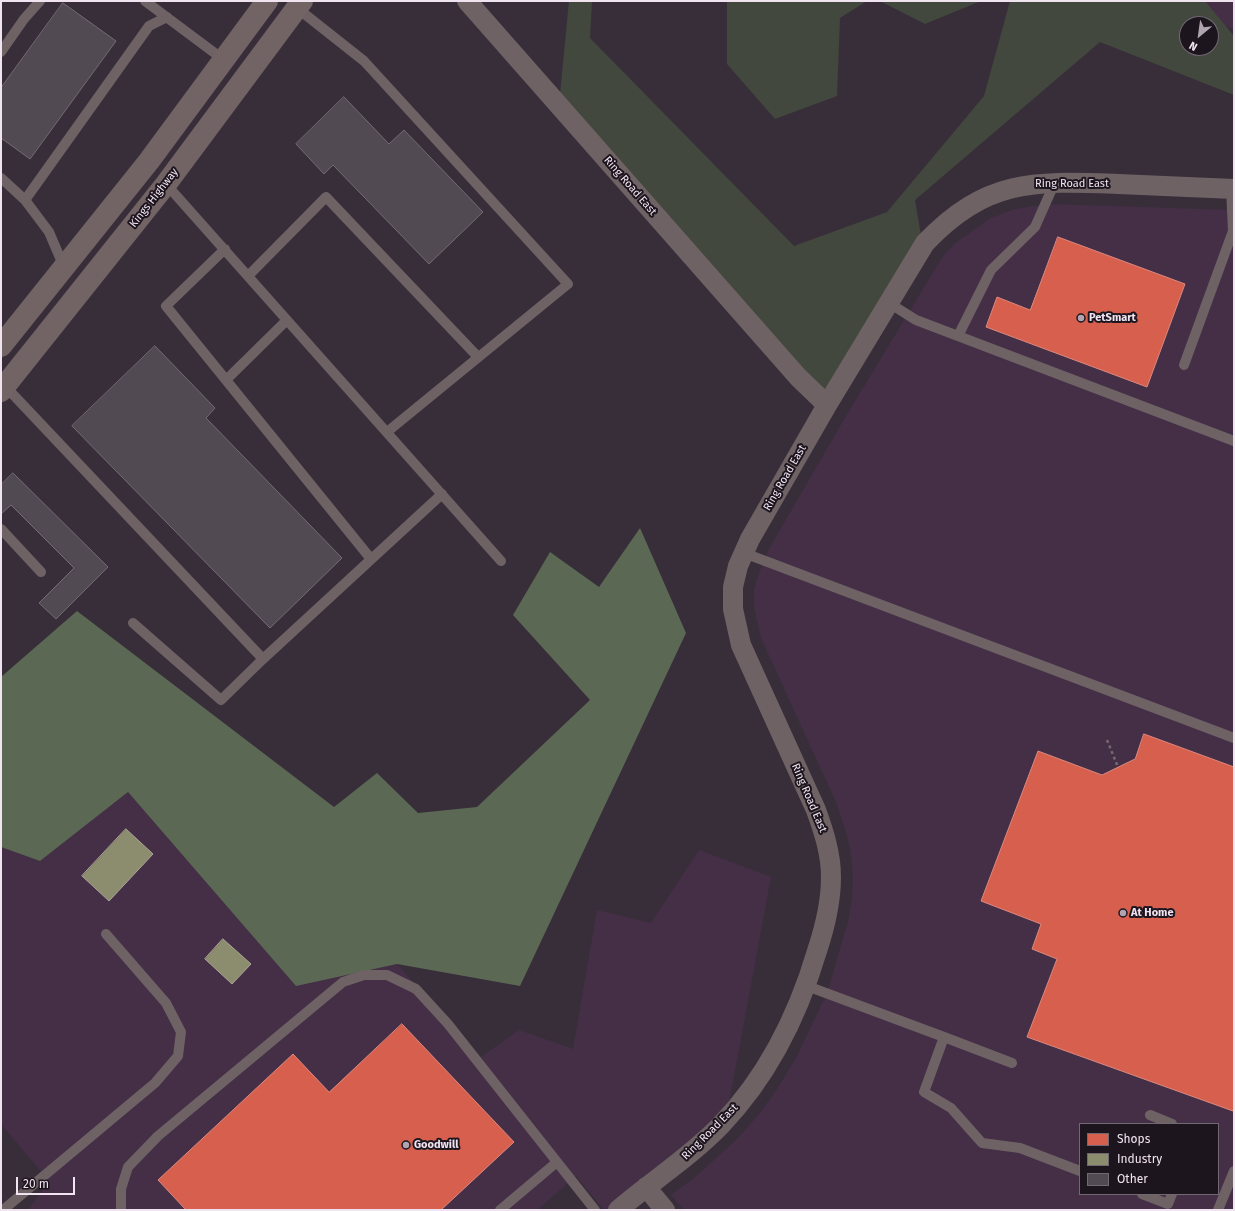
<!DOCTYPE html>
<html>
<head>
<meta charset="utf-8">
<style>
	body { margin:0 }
	#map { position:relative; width:1235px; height:1211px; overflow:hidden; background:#382e39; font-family:"Fira Sans",sans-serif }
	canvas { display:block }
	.frame { position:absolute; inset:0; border:2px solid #f0e4f1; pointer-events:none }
	.legend { position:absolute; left:1079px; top:1123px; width:140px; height:72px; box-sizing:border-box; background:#1d151e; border:1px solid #716872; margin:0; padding:5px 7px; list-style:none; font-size:12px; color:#f0e4f1 }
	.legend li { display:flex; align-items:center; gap:8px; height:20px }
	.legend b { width:20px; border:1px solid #716872 }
	.north { position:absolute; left:1179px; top:16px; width:40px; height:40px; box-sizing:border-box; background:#1d151e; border:1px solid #716872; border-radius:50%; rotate:209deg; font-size:11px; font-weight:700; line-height:16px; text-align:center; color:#f0e4f1 }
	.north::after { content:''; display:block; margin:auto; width:14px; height:18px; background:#b0a4b1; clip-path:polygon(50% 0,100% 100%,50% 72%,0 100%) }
	.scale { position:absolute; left:16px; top:1177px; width:59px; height:18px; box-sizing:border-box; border:2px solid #f0e4f1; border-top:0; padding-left:5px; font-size:12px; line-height:14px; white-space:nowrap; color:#f0e4f1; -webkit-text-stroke:3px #1d151e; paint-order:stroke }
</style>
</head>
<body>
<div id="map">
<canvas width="1235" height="1211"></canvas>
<div class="frame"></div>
<ul class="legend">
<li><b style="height:11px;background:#d6604d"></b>Shops</li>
<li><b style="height:11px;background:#8c8c6e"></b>Industry</li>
<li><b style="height:11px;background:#524a53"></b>Other</li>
</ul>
<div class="north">N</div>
<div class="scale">20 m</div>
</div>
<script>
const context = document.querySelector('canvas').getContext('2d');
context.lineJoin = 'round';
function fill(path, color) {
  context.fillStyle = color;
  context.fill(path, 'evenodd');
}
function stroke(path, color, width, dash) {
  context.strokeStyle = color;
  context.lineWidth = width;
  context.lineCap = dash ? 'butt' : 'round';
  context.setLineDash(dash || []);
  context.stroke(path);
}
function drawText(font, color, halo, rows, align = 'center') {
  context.font = font + ' "Fira Sans",sans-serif';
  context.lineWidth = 4;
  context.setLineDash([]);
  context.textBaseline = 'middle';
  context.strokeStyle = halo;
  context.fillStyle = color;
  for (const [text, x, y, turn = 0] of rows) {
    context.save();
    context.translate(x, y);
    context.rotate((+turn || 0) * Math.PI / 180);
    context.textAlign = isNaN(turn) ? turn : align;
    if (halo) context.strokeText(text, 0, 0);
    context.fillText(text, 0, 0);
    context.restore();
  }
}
fill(new Path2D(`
	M 1153,1 L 1234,1 L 1234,29 L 1157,4 Z
	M 1049,204 L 1234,210 L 1234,1210 L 684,1210 L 671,1195 L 694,1178 L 736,1140 L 760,1113 L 779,1086 L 797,1056 L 827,993 L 848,922 L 852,898 L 853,875 L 850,848 L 845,829 L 836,802 L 761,638 L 754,607 L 754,590 L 759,573 L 769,549 L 846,416 L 943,256 L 954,244 L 991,218 L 1015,209 ZM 1080,1124 L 1218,1124 L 1218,1194 L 1080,1194 Z
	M 128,792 L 296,985 L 397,964 L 481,1057 L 519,1030 L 573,1049 L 597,910 L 651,923 L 699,850 L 771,877 L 727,1114 L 619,1210 L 604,1210 L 576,1176 L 537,1210 L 28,1210 L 49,1181 L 1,1124 L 1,847 L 40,861 Z`), '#442f47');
fill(new Path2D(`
	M 569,1 L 592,1 L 590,38 L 794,246 L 887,212 L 984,96 L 1010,1 L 1205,1 L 1234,36 L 1234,95 L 1100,42 L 915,200 L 924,253 L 829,411 L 559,105 ZM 1187,24 L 1211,24 L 1211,48 L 1187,48 Z
	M 727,1 L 867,1 L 840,18 L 837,96 L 775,119 L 727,64 Z
	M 880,1 L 981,1 L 925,24 Z`), '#42483d');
fill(new Path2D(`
	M 640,528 L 686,633 L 520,986 L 397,964 L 296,986 L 128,792 L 40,861 L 1,847 L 1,677 L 77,611 L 334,807 L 377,773 L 418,813 L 477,807 L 590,700 L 513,615 L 550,552 L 599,587 Z`), '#5b6854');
const shops = new Path2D(`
	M 1058,237 L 1185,284 L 1147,387 L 986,327 L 997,297 L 1030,310 Z
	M 1144,734 L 1234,767 L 1234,1107 L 1233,1111 L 1027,1037 L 1057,959 L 1032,949 L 1041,924 L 981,901 L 1038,751 L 1102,775 L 1135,759 Z
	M 402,1024 L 514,1142 L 441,1210 L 186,1210 L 158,1180 L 293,1054 L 329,1092 Z`);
fill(shops, '#d6604d');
stroke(shops, '#de887e', 1);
const industry = new Path2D(`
	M 126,829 L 153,854 L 109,901 L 82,876 Z
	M 223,939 L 251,964 L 232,984 L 205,959 Z`);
fill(industry, '#8c8c6e');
stroke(industry, '#aaa695', 1);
const building = new Path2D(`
	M 63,3 L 116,41 L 30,159 L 1,138 L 1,88 Z
	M 344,97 L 389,144 L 404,130 L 483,212 L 429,264 L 333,165 L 324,174 L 296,144 Z
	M 155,346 L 215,408 L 206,418 L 342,558 L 270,628 L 72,426 Z
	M 13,473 L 108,567 L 56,619 L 39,603 L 74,568 L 11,505 L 1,514 L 1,485 Z`);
fill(building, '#524a53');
stroke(building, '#736b74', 1);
stroke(new Path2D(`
	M 1107,740 L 1118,767`), '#746b6f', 2.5, [3, 3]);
stroke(new Path2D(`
	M 145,1 L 224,60
	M 297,8 L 364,61 L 568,284 L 387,432
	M 1,52 L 24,19 L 40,1
	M 1,178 L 25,200 L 49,232 L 64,267
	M 166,184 L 501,561
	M 25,200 L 149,26 L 167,17
	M 225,249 L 166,306 L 371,559
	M 248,276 L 326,197 L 478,357
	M 889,303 L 916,320 L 1234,441
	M 958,336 L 991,270 L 1035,227 L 1055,182
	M 1184,365 L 1233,231 L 1231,189
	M 226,380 L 287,320
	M 5,386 L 263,659 L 442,494
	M 1,529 L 41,572
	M 744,553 L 1234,738
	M 133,623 L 221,700 L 263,659
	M 807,986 L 944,1037 L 924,1092 L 951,1108 L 982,1143 L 1020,1148 L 1080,1171
	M 944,1037 L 1012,1063
	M 1150,1115 L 1172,1124
	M 1142,1194 L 1168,1204 L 1172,1194
	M 3,1210 L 155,1083 L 178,1056 L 181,1032 L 166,1003 L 106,934
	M 121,1210 L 121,1189 L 128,1167 L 158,1136 L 343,982 L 364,975 L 387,975 L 416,989 L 448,1024 L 595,1210
	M 500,1210 L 557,1162
	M 1218,1210 L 1234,1171`), '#6e6264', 10);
stroke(new Path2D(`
	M 467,1 L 798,377 L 827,405
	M 646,1187 L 665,1210
	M 618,1210 C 652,1181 690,1157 721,1125 C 768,1076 798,1015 817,951 C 825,927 831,903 831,877 C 831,854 824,832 816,810 L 741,645 L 733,609 L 733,587 L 738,566 L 750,539 L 827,405 L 925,243 C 987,178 1035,181 1118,184 C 1157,186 1195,187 1234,189`), '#6e6264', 20);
stroke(new Path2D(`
	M 1,346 L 149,161 L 267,1
	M 1,391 L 166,184 L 302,1`), '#726365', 22);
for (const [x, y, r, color] of [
	[1081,318,4,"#b0a4b1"],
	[1123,913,4,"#b0a4b1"],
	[406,1145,4,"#b0a4b1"]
]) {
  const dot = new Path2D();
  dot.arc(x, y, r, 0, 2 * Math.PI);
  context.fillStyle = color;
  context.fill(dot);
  stroke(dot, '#1d151e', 1.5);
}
drawText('11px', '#f0e4f1', '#1d151e', [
	["Ring Road East",1072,184],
	["Ring Road East",630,186,49],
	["Kings Highway",154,198,-52],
	["Ring Road East",785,478,-60],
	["Ring Road East",809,798,67],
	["Ring Road East",710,1132,-45]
]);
drawText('bold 11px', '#f0e4f1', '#1d151e', [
	["PetSmart",1089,318],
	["At Home",1131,913],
	["Goodwill",414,1145]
], 'left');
</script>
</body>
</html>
